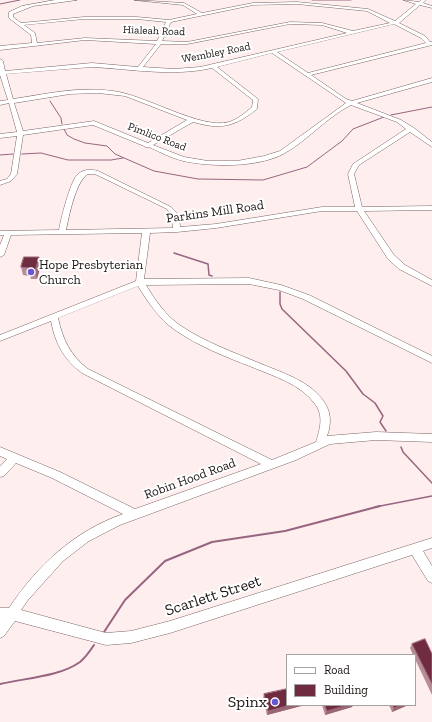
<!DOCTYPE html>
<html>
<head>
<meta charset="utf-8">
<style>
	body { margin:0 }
	#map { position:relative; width:432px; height:722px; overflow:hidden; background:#feeeed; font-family:"Zilla Slab",serif }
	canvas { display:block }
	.legend { position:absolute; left:286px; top:654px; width:130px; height:52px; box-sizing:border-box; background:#fff; border:1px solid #a4a1a1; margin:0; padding:5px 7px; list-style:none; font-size:12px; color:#1c1413 }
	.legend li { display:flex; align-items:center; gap:8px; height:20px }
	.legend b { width:20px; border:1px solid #a4a1a1 }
</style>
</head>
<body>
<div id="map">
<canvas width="432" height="722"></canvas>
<ul class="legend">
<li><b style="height:5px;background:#fff"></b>Road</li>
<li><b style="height:11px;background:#6f2c41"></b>Building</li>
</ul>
</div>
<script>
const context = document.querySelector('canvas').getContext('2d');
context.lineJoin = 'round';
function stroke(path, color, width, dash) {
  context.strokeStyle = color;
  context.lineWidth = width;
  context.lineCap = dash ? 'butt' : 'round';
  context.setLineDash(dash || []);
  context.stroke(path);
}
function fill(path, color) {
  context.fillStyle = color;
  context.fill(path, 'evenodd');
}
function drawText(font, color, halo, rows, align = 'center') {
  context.font = font + ' "Zilla Slab",serif';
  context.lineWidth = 4;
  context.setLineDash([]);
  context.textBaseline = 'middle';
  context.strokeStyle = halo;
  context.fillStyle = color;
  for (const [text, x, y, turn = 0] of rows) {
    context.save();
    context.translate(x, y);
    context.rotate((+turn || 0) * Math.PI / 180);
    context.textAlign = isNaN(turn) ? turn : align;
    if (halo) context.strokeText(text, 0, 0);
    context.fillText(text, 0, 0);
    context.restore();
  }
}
stroke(new Path2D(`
	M 312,0 L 351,0
	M 0,4 L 20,0
	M 50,101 L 61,118 L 62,124
	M 391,115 L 432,107
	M 64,129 L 67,135 L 74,139 L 85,143 L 107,146 L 115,154 L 154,171 L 198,179 L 263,180 L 307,167 L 342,141 L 353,129 L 384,117
	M 22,154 L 41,153 L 68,160 L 111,160 L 123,158
	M 0,155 L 13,154`), '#976581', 1);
stroke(new Path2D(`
	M 174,253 L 208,264 L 209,275 L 212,276
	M 280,292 L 280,304 L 282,309 L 346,371 L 363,394 L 375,403 L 383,416 L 380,422 L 386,431
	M 401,447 L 403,452 L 432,483
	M 375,507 L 432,496`), '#976581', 1.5);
stroke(new Path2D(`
	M 104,632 L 125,600 L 165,561 L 212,542 L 285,531 L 380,506
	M 0,684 C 25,678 59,677 80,662 C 86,657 90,651 94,645`), '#976581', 2);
const minor = new Path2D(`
	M 55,0 L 77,0 L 33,6 L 13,14 L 13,17 L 21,23 L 84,17 L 137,17 L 169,20 L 197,14 L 183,5 L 134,0 L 184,3 L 202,13 L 253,3 L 297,2 L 368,9 L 395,21 L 416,4 L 403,0 L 419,2 L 421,0 L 426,0 L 423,3 L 432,6 L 432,8 L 420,5 L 399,23 L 425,36 L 430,42 L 432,42 L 432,45 L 311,75 L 346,99 L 352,101 L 432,78 L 432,82 L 357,103 L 401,120 L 414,128 L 432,142 L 432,147 L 410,132 L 359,165 L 354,174 L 362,207 L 432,206 L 432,210 L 364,211 L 394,255 L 405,265 L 432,280 L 432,286 L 399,269 L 388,259 L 357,211 L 322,211 L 216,228 L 177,232 L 150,233 L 144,279 L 249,278 L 281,285 L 309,295 L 432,356 L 432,363 L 303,299 L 279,290 L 249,284 L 146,285 C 155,300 166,316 181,326 C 205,342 233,352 259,363 C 280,372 308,380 322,399 C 331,410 332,423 327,436 L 376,432 L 432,434 L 432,442 L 376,440 L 330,444 L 296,460 L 120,525 L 89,541 L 63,561 L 28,600 L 21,610 L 106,633 L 131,631 L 170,621 L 432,538 L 432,548 L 423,551 L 432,566 L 432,583 L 428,581 L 412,555 L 170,633 L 131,643 L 106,645 L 15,621 L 4,636 L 0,638 L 0,608 L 9,608 C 37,566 74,531 123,514 L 52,478 L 16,463 L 4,476 L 0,477 L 0,466 L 7,459 L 0,456 L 0,447 L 60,472 L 135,509 L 261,464 L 82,373 C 64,360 55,343 51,321 L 0,341 L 0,335 L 136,281 L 142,233 L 11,235 L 4,255 L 0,257 L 0,245 L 4,235 L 0,235 L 0,231 L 59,230 C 61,218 70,183 77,175 C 83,169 91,169 98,171 L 171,207 L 179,215 L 180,227 L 216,224 L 322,207 L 355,207 L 348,174 L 353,164 L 406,129 L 397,122 L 351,105 C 327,117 308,140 285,153 C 259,168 211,167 183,161 C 171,158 160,152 149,147 L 145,147 L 144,146 L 93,125 L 23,135 L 17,174 L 11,181 L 0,185 L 0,181 L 7,179 L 11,174 L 17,136 L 0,138 L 0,134 L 17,132 L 9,103 L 0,105 L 0,101 L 8,100 L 0,75 L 0,59 L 3,61 L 5,71 L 92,63 L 138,67 L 156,44 L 85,40 L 0,50 L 0,46 L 32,43 L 31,35 L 9,18 L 9,12 L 22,6 ZM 297,4 L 367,11 L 390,23 L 353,31 L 322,23 L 290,22 L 187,42 L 162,41 L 171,22 L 253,5 ZM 84,19 L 137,19 L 166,22 L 157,41 L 85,38 L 37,43 L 35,33 L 24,25 ZM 290,24 L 322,25 L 347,33 L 200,67 L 174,69 L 143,67 L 161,44 L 187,44 ZM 394,24 L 421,38 L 426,43 L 308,73 L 277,52 ZM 272,53 L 346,103 L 280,151 L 264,156 L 237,161 L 208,161 L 184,157 L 153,145 L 193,122 C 221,130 234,127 257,109 L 258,99 L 217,67 ZM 92,67 C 131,69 173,77 212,68 L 253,100 L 252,107 C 245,113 238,119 229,122 C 201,130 146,95 113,91 C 80,86 46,94 13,99 L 6,74 ZM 98,93 L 125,96 L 187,120 L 148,143 L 94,121 L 23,131 L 14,103 L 70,94 ZM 88,174 L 95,174 L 167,209 L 171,215 L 173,228 L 66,230 C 69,216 76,180 88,174 ZM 138,286 C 148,302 159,319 175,330 C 198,346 226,357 252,367 C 273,376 301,384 315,404 C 324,416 320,429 316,442 L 272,460 L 88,369 C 70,355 63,340 58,318 Z`);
stroke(minor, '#7a6564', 1);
fill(minor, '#fff');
fill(new Path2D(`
	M 41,265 L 37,279 L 31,279 L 30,276 L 23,275 L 21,267 Z
	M 412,644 L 432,654 L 432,695 L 415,659 L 415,655 L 413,655 L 410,648 Z
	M 264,694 L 287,705 L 305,705 L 267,715 L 263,698 Z
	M 322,705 L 353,705 L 352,707 L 325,715 Z
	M 389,705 L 407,705 L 406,706 L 392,712 Z`), '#b68d97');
fill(new Path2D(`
	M 39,257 L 41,265 L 37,279 L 35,271 Z
	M 291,705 L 305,705 L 267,715 L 268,711 Z
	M 348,705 L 353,705 L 352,707 L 325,715 L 327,711 Z
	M 401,705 L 407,705 L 406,706 L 392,712 L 394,708 Z`), '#9a6675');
const building = new Path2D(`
	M 24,257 L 39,257 L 35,271 L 29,271 L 30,268 L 21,267 Z
	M 425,639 L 432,654 L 432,684 L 412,644 Z
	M 287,689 L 287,705 L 291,705 L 268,711 L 264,694 Z
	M 325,705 L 348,705 L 327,711 Z
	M 393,705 L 401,705 L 394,708 Z`);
fill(building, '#6f2c41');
stroke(building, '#9a6675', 1);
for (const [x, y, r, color] of [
	[31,272,4,"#6a57d0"],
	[275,702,4,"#6a57d0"]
]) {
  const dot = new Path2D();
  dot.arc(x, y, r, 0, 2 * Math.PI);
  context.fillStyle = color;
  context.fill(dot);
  stroke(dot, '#fff', 1.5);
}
drawText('11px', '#1c1413', '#fff', [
	["Hialeah Road",154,31,2],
	["Wembley Road",216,53,-11],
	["Pimlico Road",157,137,21]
]);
drawText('13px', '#1c1413', '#fff', [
	["Parkins Mill Road",215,212,-8],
	["Robin Hood Road",190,479,-20]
]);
drawText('13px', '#1c1413', '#fff', [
	["Hope Presbyterian",39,265],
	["Church",39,280]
], 'left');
drawText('16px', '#1c1413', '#fff', [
	["Scarlett Street",213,596,-18]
]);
drawText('16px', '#1c1413', '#fff', [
	["Spinx",267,702]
], 'right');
</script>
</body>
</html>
